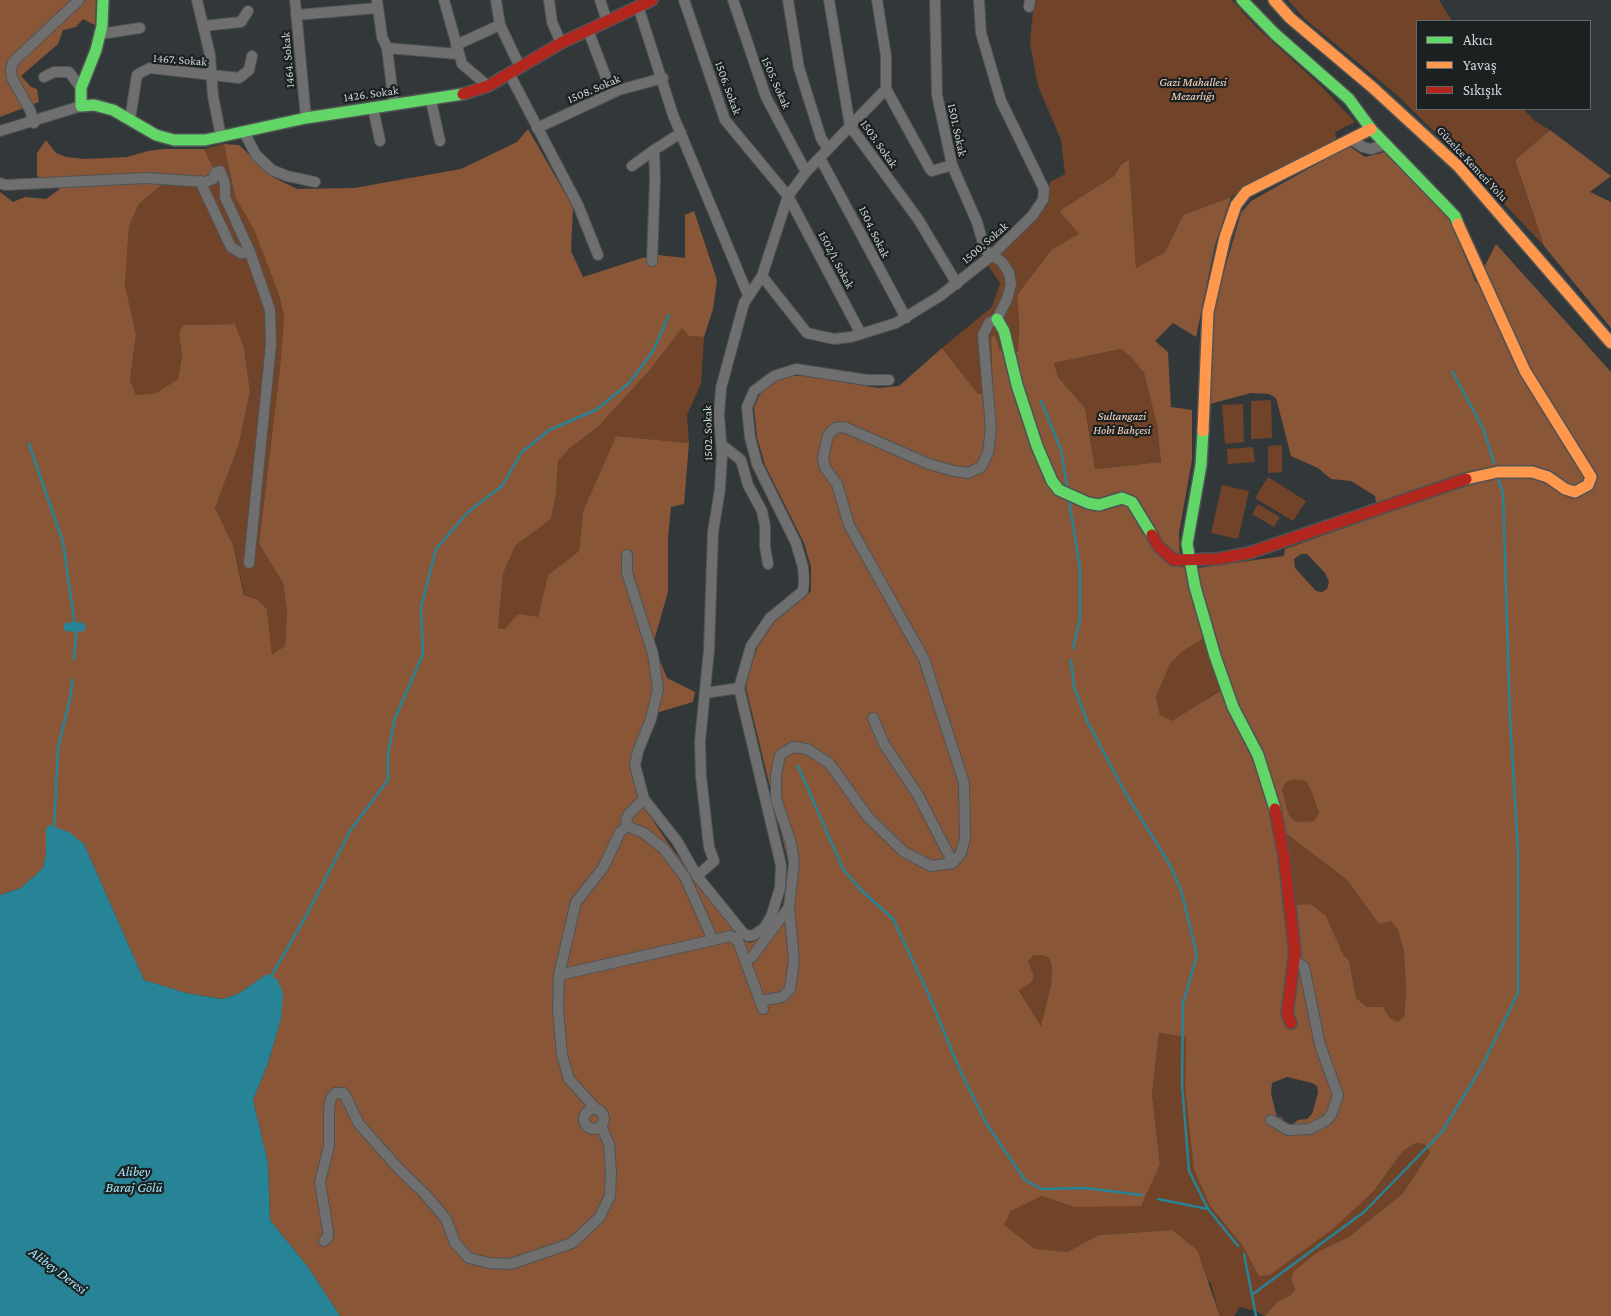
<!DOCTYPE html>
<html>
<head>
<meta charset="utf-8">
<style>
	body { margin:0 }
	#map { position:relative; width:1611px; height:1316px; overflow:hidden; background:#323839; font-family:"Crimson Pro",serif }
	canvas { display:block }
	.legend { position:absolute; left:1416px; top:20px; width:175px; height:90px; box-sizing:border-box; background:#1b2021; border:1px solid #636869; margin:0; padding:6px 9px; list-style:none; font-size:15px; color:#ced4d6 }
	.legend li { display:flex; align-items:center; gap:10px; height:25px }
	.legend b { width:25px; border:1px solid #636869 }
</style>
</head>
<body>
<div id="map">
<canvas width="1611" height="1316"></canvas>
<ul class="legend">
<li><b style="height:6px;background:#63d668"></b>Akıcı</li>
<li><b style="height:6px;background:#ff974d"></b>Yavaş</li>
<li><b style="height:6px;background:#b3261e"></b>Sıkışık</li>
</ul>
</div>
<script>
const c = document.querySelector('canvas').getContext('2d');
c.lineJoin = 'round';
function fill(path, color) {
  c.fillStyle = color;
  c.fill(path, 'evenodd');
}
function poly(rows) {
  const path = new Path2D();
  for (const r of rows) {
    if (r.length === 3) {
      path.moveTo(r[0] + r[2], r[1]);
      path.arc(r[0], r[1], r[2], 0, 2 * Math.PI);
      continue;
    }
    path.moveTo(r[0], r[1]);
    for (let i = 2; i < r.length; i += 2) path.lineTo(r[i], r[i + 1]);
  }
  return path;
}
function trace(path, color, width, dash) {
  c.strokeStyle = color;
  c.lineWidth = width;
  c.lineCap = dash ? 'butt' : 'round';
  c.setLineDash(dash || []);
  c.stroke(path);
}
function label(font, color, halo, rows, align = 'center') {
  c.font = font + ' "Crimson Pro",serif';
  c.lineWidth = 4.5;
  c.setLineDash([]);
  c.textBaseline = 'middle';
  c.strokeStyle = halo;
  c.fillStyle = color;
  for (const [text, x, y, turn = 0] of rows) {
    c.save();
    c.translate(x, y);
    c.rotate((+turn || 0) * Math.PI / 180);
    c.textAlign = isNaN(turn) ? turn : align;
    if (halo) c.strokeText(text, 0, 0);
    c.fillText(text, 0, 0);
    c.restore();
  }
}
fill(poly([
	[1034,0,1232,0,1255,26,1322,87,1355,122,1335,132,1337,142,1257,181,1231,197,1183,215,1165,252,1136,268,1129,161,1121,163,1114,176,1059,211,1079,234,1052,249,1017,295,1019,320,1018,352,1000,351,995,335,991,337,993,394,978,394,942,348,992,307,1000,283,987,264,1048,205,1050,182,1065,174,1061,140,1038,86,1030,43],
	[1288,0,1439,0,1452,21,1417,21,1417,109,1523,109,1536,122,1550,130,1515,160,1544,246,1462,159,1397,95,1305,19],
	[224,144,235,197,254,230,279,295,284,317,280,367,259,544,283,583,287,611,285,646,272,656,267,609,258,600,245,596,233,545,215,508,239,444,250,391,244,348,235,324,183,325,179,333,182,356,178,379,156,393,136,395,130,380,136,335,125,285,129,226,139,204,173,175,208,178,213,167,204,149],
	[682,327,689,336,704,337,701,384,687,415,689,443,616,436,583,511,579,551,548,575,538,618,505,629,498,628,503,574,515,546,551,519,556,495,558,461,570,448,599,426,649,371],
	[1121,349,1131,357,1144,373,1157,425,1161,462,1095,469,1085,408,1058,377,1054,363],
	[1271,400,1272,438,1251,439,1251,401],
	[1243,404,1244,442,1225,444,1222,405],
	[1282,445,1282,472,1268,473,1268,446],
	[1253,447,1255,462,1228,464,1227,449],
	[1268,477,1306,501,1293,521,1255,498],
	[1222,485,1249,491,1238,539,1211,533],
	[1258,504,1280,517,1274,527,1252,514],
	[1206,637,1223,688,1172,722,1160,715,1156,697,1170,664,1183,651],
	[1292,780,1306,781,1310,788,1319,813,1314,821,1296,822,1289,815,1282,790,1285,783],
	[1286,832,1347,880,1379,924,1391,920,1398,930,1404,952,1406,990,1404,1017,1398,1023,1390,1018,1383,1007,1367,1007,1356,998,1349,960,1344,956,1326,916,1297,905],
	[1034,955,1043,955,1049,958,1052,967,1051,985,1041,1026,1019,989,1032,982,1034,975,1028,962],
	[1159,1033,1186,1037,1185,1086,1210,1206,1242,1245,1259,1275,1270,1275,1333,1229,1373,1192,1403,1151,1416,1143,1424,1144,1430,1152,1403,1193,1349,1237,1319,1251,1291,1279,1295,1290,1289,1296,1277,1302,1265,1316,1256,1311,1240,1307,1234,1316,1220,1316,1211,1284,1172,1230,1099,1235,1067,1252,1035,1250,1004,1225,1011,1211,1042,1196,1074,1207,1160,1164,1152,1093]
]), '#714328');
fill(poly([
	[0,0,96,0,95,25,83,19,76,27,63,30,58,44,21,76,31,87,37,89,39,102,0,117],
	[528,129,573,207,571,251,583,277,642,258,658,255,685,258,685,215,694,211,717,280,713,309,704,337,689,336,682,328,649,371,599,426,570,448,558,461,556,495,551,519,515,546,503,574,498,628,505,629,518,614,538,617,548,575,579,551,583,511,616,436,689,443,684,504,671,507,668,539,668,592,653,644,667,678,695,692,693,702,649,715,631,764,638,798,668,843,740,939,750,943,760,939,779,917,788,889,789,865,746,688,749,671,758,646,777,618,805,597,811,591,811,567,804,543,765,465,757,437,754,407,761,392,781,376,806,376,878,388,899,386,942,348,978,394,993,394,991,337,995,335,1000,351,1018,352,1019,321,1017,295,1052,249,1079,234,1059,211,1114,176,1121,164,1129,160,1136,268,1165,252,1183,215,1231,197,1215,245,1196,337,1173,323,1155,341,1168,352,1171,407,1192,410,1192,460,1179,533,1180,567,1198,568,1284,556,1285,549,1378,516,1375,496,1351,481,1331,479,1318,468,1291,456,1276,398,1269,394,1251,393,1210,404,1214,306,1241,213,1251,201,1349,146,1365,157,1385,152,1449,218,1476,283,1496,244,1611,372,1611,1316,1265,1316,1277,1302,1289,1296,1295,1290,1291,1279,1294,1271,1319,1251,1349,1237,1403,1193,1430,1152,1424,1144,1416,1143,1403,1151,1373,1192,1333,1229,1270,1275,1259,1276,1242,1245,1210,1206,1194,1169,1185,1086,1186,1037,1159,1033,1152,1093,1160,1164,1141,1206,1074,1207,1042,1196,1011,1211,1004,1225,1035,1249,1067,1252,1099,1235,1172,1230,1197,1250,1220,1316,340,1316,308,1267,270,1220,268,1163,253,1100,268,1063,281,1019,251,985,238,994,222,999,186,993,144,980,84,844,46,828,46,854,43,868,21,888,0,895,0,192,13,202,25,197,46,199,60,189,37,176,37,153,46,140,56,153,66,157,84,159,127,157,148,151,164,149,204,149,213,167,208,178,173,175,139,204,129,226,125,285,136,335,130,380,136,395,156,393,178,379,182,356,179,333,183,325,235,324,244,348,250,391,239,444,215,508,233,545,244,595,258,600,267,609,272,655,285,646,287,611,283,583,259,544,280,367,284,317,279,295,254,230,235,197,224,144,239,145,273,177,297,189,354,188,461,169,517,142],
	[1121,349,1131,357,1144,373,1157,425,1161,462,1095,469,1085,408,1058,377,1054,363],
	[1301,554,1307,554,1325,573,1329,582,1327,589,1322,592,1316,591,1295,568,1294,559],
	[1206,637,1223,689,1172,721,1160,715,1156,697,1170,664,1183,651],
	[1292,780,1306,781,1310,788,1319,813,1314,821,1296,822,1289,815,1282,790,1285,783],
	[1286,833,1347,880,1379,924,1391,921,1398,930,1404,952,1406,990,1404,1017,1398,1022,1390,1018,1383,1007,1367,1007,1356,998,1349,960,1344,956,1326,916,1310,904,1297,905],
	[1034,955,1043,955,1049,958,1052,967,1051,985,1041,1026,1019,990,1032,982,1034,975,1028,962],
	[1287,1077,1312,1083,1317,1086,1318,1093,1312,1114,1307,1119,1298,1120,1292,1125,1287,1125,1281,1117,1277,1117,1271,1094,1272,1083],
	[1550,130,1611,176,1590,192,1611,202,1611,328,1544,246,1515,160]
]), '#895638');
fill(poly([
	[49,825,69,832,84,844,144,980,186,993,222,999,238,994,267,974,277,979,283,993,281,1019,268,1063,253,1100,268,1163,270,1220,308,1267,340,1316,0,1316,0,895,21,888,43,868,46,854,46,828]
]), '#278396');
trace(poly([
	[1452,371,1483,428,1494,463],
	[1041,401,1061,450,1067,485],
	[29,444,63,542,76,635,74,659],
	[1069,501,1080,568,1080,618,1073,648],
	[1071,660,1074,687,1087,721,1126,794,1170,865,1181,890,1197,955,1183,1003,1182,1084,1189,1171,1208,1209,1238,1246],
	[798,766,843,869,860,889,893,919,928,993,959,1068,986,1123,1025,1180,1042,1189,1085,1188,1142,1195],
	[54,829,58,748,71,694,72,680],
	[270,978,305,918,350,831,388,780,388,754,395,718,423,654,421,607,436,549,468,512,502,486,521,453,549,430,596,410,629,383,653,351,669,315],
	[1158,1199,1208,1209],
	[1244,1254,1256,1316],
	[1253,1294,1364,1212,1441,1133,1481,1068,1518,993,1518,852,1510,718,1503,494,1498,479]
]), '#278396', 2.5);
trace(poly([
	[68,627,81,627]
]), '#278396', 9);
const street = poly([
	[197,0,210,55,213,96,221,137],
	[295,0,306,118],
	[377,0,382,37,387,48,394,104],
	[444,0,462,64,488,86],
	[496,0,500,25,520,67],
	[549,0,552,22,561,43],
	[600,0,607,21],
	[684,0,725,120,788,196,861,334],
	[733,0,766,97,806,172],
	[788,0,799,68,821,138,828,149],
	[829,0,850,126,918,219,957,284],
	[638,6,673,115,748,295],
	[1029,7,1030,0],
	[296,15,377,8],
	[203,26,241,22,248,11],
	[588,30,612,93],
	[100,34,140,28],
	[456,45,500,25],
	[387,48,458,54],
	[510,75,578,205,598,255],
	[44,77,54,72,69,72,81,88],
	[886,89,930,169,932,171,952,165],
	[431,101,440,141],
	[373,108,380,141],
	[130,119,137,75,142,72,150,68,239,78,249,70,252,56],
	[34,123,30,110,12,78,11,70,13,62,79,0],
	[537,128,619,90,663,78],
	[0,131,81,106],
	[244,132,256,155,272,170,287,176,315,182],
	[1351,139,1363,147,1371,149,1386,144],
	[820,158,906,318],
	[632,166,654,150,681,133],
	[200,181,231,247,241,253,250,252],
	[0,183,5,185,146,178,206,182,213,179,216,172,220,171,225,184,225,197,250,252,270,310,271,344,249,563],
	[652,261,655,179,654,150],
	[762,276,807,333,834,339,851,337,896,323,940,296,991,256,1032,216,1043,200,1044,189,1001,101,981,33,979,0],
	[722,445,741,460,748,485,762,511,765,526,765,547,768,564],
	[627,555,627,573,653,654,658,689,651,719,638,751,635,765,644,799,677,841,697,876,743,933,748,936,754,935,764,928,771,917,780,888,781,865,739,688,751,646,770,618,803,591,804,581,803,567,796,543,757,464,750,437,747,407,754,391,774,376,796,369,867,380,889,380],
	[705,693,739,688],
	[873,718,884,744,918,795,953,863],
	[627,826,626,820,629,814,644,799],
	[697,876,714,861,709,847,701,776,700,741,709,650,713,532,720,489,722,454,719,415,721,388,744,303,762,276,788,196,806,172,886,89,886,56,877,0],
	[745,960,752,957,789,907],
	[559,975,731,936,738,941,763,1009],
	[760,1001,782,997,790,989,794,960,789,907,794,863,791,843,776,799,776,775,780,755,793,747,807,749,829,763,868,817,904,852,931,866,953,863,961,853,965,838,964,783,924,659,849,525,837,484,825,468,823,458,828,435,835,428,844,427,929,464,954,471,968,473,981,467,988,453,991,428,983,335,989,323,997,319,1007,299,1011,284,1009,273,1002,262,985,250,977,222,952,165,937,95,935,0],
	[594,1119,10],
	[597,1110,569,1079,562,1055,558,1009,559,975,576,902,603,868,620,832,627,826,644,833,664,849,685,877,713,940],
	[1271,1120,1288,1130,1310,1129,1327,1120,1332,1113,1338,1095,1320,1045,1304,967,1294,960],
	[324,1241,328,1237,328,1231,320,1182,329,1146,329,1108,331,1098,335,1093,344,1093,359,1124,399,1169,424,1193,446,1219,455,1243,469,1258,489,1263,511,1264,572,1243,599,1218,610,1196,611,1173,609,1144,601,1126]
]);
const fast = poly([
	[103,0,102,26,96,50,81,88,81,106,94,105,113,110,156,135,174,140,205,140,306,118,463,94],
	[1242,0,1275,34,1349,99,1371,129,1455,216,1458,224],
	[997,319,1004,331,1017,385,1037,446,1052,481,1059,490,1088,503,1099,505,1122,498,1132,502,1152,535],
	[1203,431,1201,465,1187,544,1195,587,1215,656,1233,707,1258,755,1275,809]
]);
const slow = poly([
	[1274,0,1290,18,1372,87,1458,166,1611,343],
	[1458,224,1525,371,1591,477,1588,485,1575,492,1565,489,1548,477,1532,472,1498,472,1466,479],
	[1203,431,1208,312,1225,237,1236,205,1246,192,1371,129]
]);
const jam = poly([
	[463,94,488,86,561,43,652,0],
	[1152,535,1159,547,1174,560,1217,559,1249,553,1466,479],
	[1275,809,1284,856,1295,952,1287,1014,1291,1023]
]);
trace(street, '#4f5354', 12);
trace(fast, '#4f5354', 14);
trace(slow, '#4f5354', 14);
trace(jam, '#4f5354', 14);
trace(street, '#706f6f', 10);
trace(fast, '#63d668', 11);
trace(slow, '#ff974d', 11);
trace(jam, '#b3261e', 11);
label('12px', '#ced4d6', '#1b2021', [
	["1467. Sokak",180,60,4],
	["1464. Sokak",288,60,-95],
	["1505. Sokak",776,83,66],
	["1506. Sokak",728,88,70],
	["1508. Sokak",594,89,-23],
	["1426. Sokak",371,94,-8],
	["1501. Sokak",957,130,78],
	["1503. Sokak",879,144,55],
	["Güzelce Kemeri Yolu",1472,164,47],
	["1504. Sokak",874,232,64],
	["1500. Sokak",985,243,-41],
	["1502/1. Sokak",836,260,62],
	["1502. Sokak",708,433,-91]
]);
label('italic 12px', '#fcd7c4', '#1b2021', [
	["Gazi Mahallesi",1193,82],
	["Mezarlığı",1193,96],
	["Sultangazi",1122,416],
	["Hobi Bahçesi",1122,430]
]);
label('italic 14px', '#a0e6f8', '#1b2021', [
	["Alibey",134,1172],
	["Baraj Gölü",134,1188],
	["Alibey Deresi",58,1271,37]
]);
</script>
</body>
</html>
